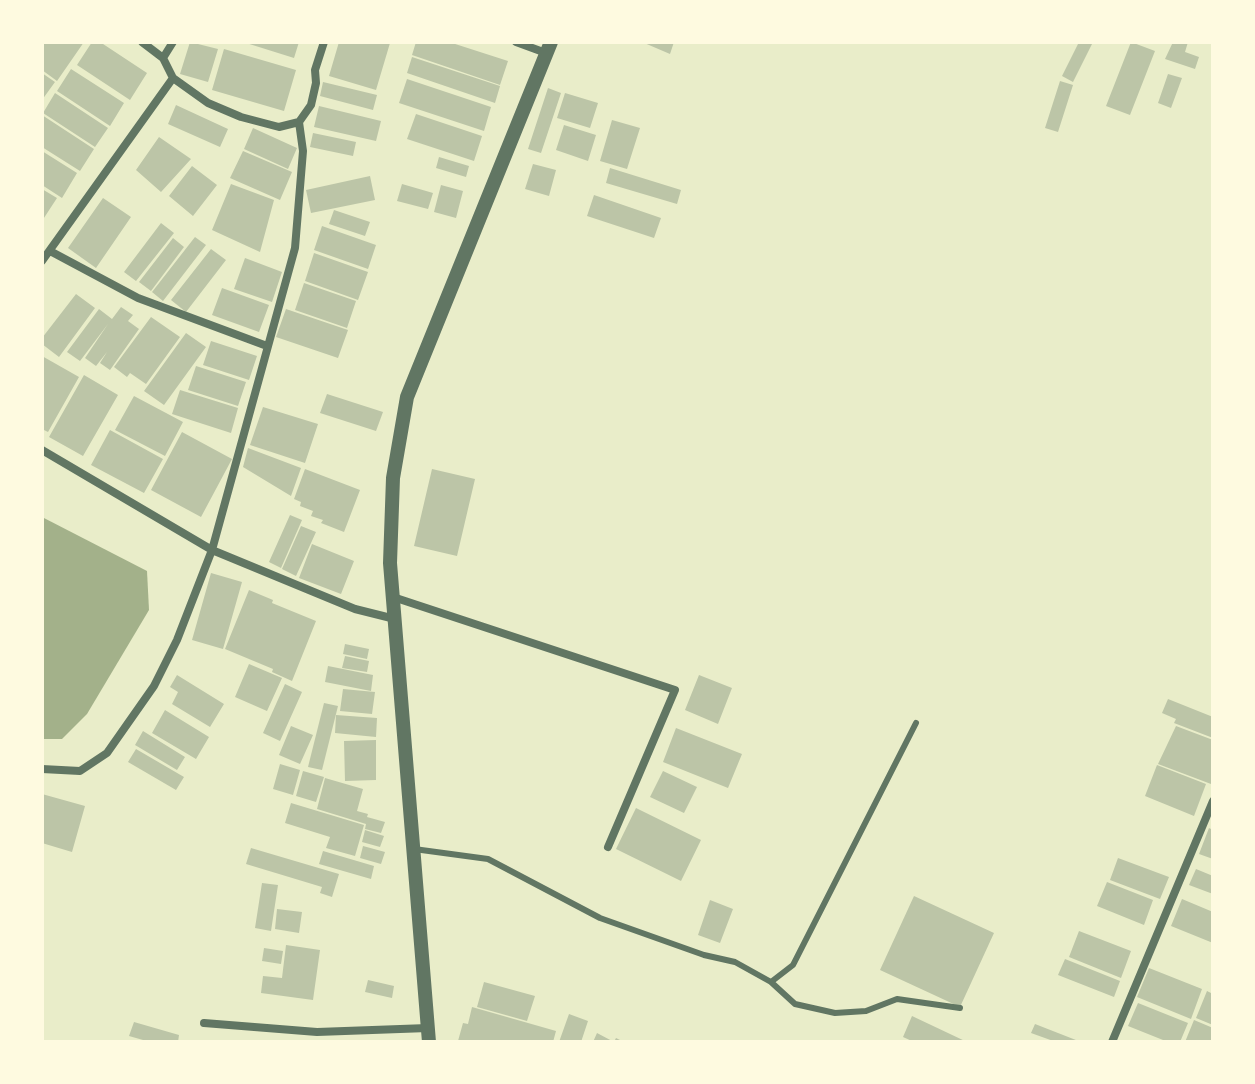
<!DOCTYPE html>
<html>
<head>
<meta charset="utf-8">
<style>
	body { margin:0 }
	#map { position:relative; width:1255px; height:1084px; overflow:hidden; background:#e9edc9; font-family:Signika,sans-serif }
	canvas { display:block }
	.frame { position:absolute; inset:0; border:44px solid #fefae0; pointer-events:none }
</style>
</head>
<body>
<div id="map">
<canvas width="1255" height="1084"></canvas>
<div class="frame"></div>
</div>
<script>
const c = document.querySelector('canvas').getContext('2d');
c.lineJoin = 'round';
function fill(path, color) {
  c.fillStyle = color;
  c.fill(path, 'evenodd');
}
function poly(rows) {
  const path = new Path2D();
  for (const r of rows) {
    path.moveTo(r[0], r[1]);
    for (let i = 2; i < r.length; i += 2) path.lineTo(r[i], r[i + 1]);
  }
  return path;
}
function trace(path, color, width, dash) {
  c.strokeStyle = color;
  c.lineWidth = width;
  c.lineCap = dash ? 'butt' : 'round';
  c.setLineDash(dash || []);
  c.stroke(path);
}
fill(poly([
	[42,517,147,571,149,610,87,714,62,739,42,739]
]), '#a3b18a');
fill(poly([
	[42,42,84,42,57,81,42,70],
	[92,42,100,42,147,73,130,100,77,65],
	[190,42,218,49,208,82,180,74],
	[243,42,299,42,294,58],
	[339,42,390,43,376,90,329,76],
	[416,42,449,42,508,61,500,85,412,55],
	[642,42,674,42,670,54],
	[1079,42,1093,42,1073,82,1062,76],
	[1131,42,1155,51,1130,115,1106,106],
	[1173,42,1188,42,1185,52,1199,57,1195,69,1165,59],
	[224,49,296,70,284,111,212,90],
	[412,57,500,86,495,103,407,73],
	[71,69,124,103,110,126,57,91],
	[42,73,55,82,42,100],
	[1168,74,1182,78,1171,108,1158,103],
	[407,79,491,107,484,131,399,103],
	[1060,81,1073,85,1058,132,1045,128],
	[323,82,377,95,373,110,320,96],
	[548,88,561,93,541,153,528,149],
	[55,93,108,128,95,147,43,113],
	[565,93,598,103,590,128,557,118],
	[176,105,228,129,220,147,168,124],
	[319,106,381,121,376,141,314,127],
	[416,114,482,136,474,161,407,139],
	[42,115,94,149,80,171,42,147],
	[612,120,640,128,627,169,600,161],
	[564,125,596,135,588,161,556,150],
	[253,128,297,148,288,169,244,149],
	[313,133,356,142,353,156,310,147],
	[159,137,191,159,161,192,136,170],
	[42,151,77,173,62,198,42,185],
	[243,151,292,172,280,200,230,178],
	[439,157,469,166,466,177,436,168],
	[533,164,556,170,549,196,525,189],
	[192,166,217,185,193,216,169,196],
	[610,168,681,190,677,204,606,183],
	[370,176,375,200,311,213,306,190],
	[231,184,274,200,260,252,212,230],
	[402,184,433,193,428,209,397,201],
	[441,185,463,191,456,218,434,212],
	[42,189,57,198,42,221],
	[594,195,661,218,654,238,587,216],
	[103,198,131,217,96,268,68,248],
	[334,210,370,222,365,236,329,224],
	[161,223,174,233,136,281,124,272],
	[322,226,376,245,368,269,314,250],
	[195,237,206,245,163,301,152,292],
	[173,238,184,247,151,291,139,282],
	[211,249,226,260,186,312,171,300],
	[314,253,368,272,358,300,305,281],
	[245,258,282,272,272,302,234,289],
	[304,283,356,301,347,328,295,310],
	[222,288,269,305,259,332,212,315],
	[76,294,95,308,59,357,42,344,42,338],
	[121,307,133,315,128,321,139,329,110,370,100,363,107,352,96,366,85,358,108,324,80,361,67,352,99,309,112,319],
	[286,309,348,330,338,358,276,337],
	[151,317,180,337,146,384,130,373,127,377,114,367],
	[186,333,206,347,164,405,144,391],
	[211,341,257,356,249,380,203,365],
	[42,356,79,377,48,432,42,429],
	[196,366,246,382,238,406,188,390],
	[84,375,118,395,83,456,49,437],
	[180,390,238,408,231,433,172,414],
	[327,394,383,412,376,431,320,413],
	[134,396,183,422,165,456,115,430],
	[263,407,318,424,305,463,250,445],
	[110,430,163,459,144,493,91,465],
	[182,432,232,459,201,517,151,490],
	[248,448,301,468,291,496,243,467],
	[305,469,360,490,344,532,321,523,323,520,311,516,313,511,300,506,301,502,294,499],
	[432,469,475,479,457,556,414,546],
	[290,515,302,520,281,568,269,562],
	[301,526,316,532,296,576,282,569],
	[312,544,354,561,341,594,299,578],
	[211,573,242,582,223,649,192,640],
	[249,590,273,600,272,603,316,621,292,681,272,672,273,669,225,649],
	[345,644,369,649,367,659,343,654],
	[345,656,369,661,367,672,342,668],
	[249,664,282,678,267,711,235,697],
	[328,666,373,675,371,691,325,682],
	[177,675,224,704,210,727,172,704,178,692,170,687],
	[699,675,732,688,718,724,685,710],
	[285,684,302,692,280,741,263,733],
	[343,689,375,692,372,714,340,711],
	[1168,699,1213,717,1213,738,1174,723,1176,719,1162,713],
	[324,703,338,706,322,770,308,767],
	[165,710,209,737,196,759,152,733],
	[336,715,377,718,376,737,335,733],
	[291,726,313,735,300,764,279,755],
	[1176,726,1213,740,1213,778,1211,784,1158,764],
	[676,728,742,754,728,788,663,762],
	[143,731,185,757,177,770,135,745],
	[376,740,376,780,345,781,344,741],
	[136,749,184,777,176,790,128,762],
	[280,764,300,770,293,795,273,789],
	[1157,765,1206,784,1194,816,1145,796],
	[303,771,324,777,316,802,296,796],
	[663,771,697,787,684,813,650,797],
	[325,778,363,789,357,811,368,814,367,817,385,822,381,833,365,829,366,824,317,809],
	[42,794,85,806,72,852,42,843],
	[291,803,364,825,355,856,326,848,330,837,285,823],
	[636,808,701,840,681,881,616,849],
	[1209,828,1213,830,1213,859,1199,854],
	[365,830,384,836,380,847,362,842],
	[363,846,385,852,381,864,360,858],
	[251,848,339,874,332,897,320,893,322,887,246,864],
	[323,851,374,866,371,879,319,864],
	[1118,858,1169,877,1160,899,1110,880],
	[1196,869,1213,876,1213,894,1189,885],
	[1107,882,1153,900,1144,925,1097,906],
	[262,883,278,885,271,931,255,928],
	[914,896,994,933,960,1007,880,970],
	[1182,899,1213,912,1213,943,1171,926],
	[710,900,733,909,720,943,698,935],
	[277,909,302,912,299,933,275,929],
	[1079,931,1131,951,1121,978,1069,957],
	[286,945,320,950,313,1000,261,993,263,976,282,978],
	[264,948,283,951,281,964,262,961],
	[1065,959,1120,981,1114,997,1058,975],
	[1149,968,1202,989,1191,1019,1137,997],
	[368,980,394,986,392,998,365,992],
	[484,982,535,996,527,1021,477,1007],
	[1207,991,1213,994,1213,1025,1196,1018],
	[1138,1003,1188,1023,1180,1042,1168,1042,1128,1026],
	[472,1007,556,1031,553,1042,458,1041,463,1023,468,1024],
	[569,1014,588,1021,581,1042,559,1042],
	[912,1016,967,1042,914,1042,903,1037],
	[1194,1020,1213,1028,1213,1042,1185,1042],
	[134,1022,179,1035,178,1042,150,1042,129,1036],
	[1035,1024,1081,1042,1056,1042,1031,1033],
	[597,1033,614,1042,616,1038,624,1042,593,1042]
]), '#bcc5a7');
trace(poly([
	[414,849,488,859,600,918,704,955,735,962,771,982,795,1004,835,1013,866,1011,897,999,960,1008],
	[771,982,793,965,916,723]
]), '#617663', 6);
trace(poly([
	[142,42,163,58,173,78,208,103,241,117,279,127,299,122,311,105,316,83,315,70,324,42],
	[516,42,546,53],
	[163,58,173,42],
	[50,251,138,298,267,346],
	[42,261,173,78],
	[42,450,212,550,355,609,395,619],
	[393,597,675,690,608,847],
	[42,769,80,771,107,753,154,686,177,640,212,550,295,248,303,151,299,122],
	[204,1023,317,1032,428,1028],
	[1112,1042,1213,801]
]), '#617663', 8);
trace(poly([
	[429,1042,390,563,393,478,407,397,551,42]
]), '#617663', 14);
</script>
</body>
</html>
